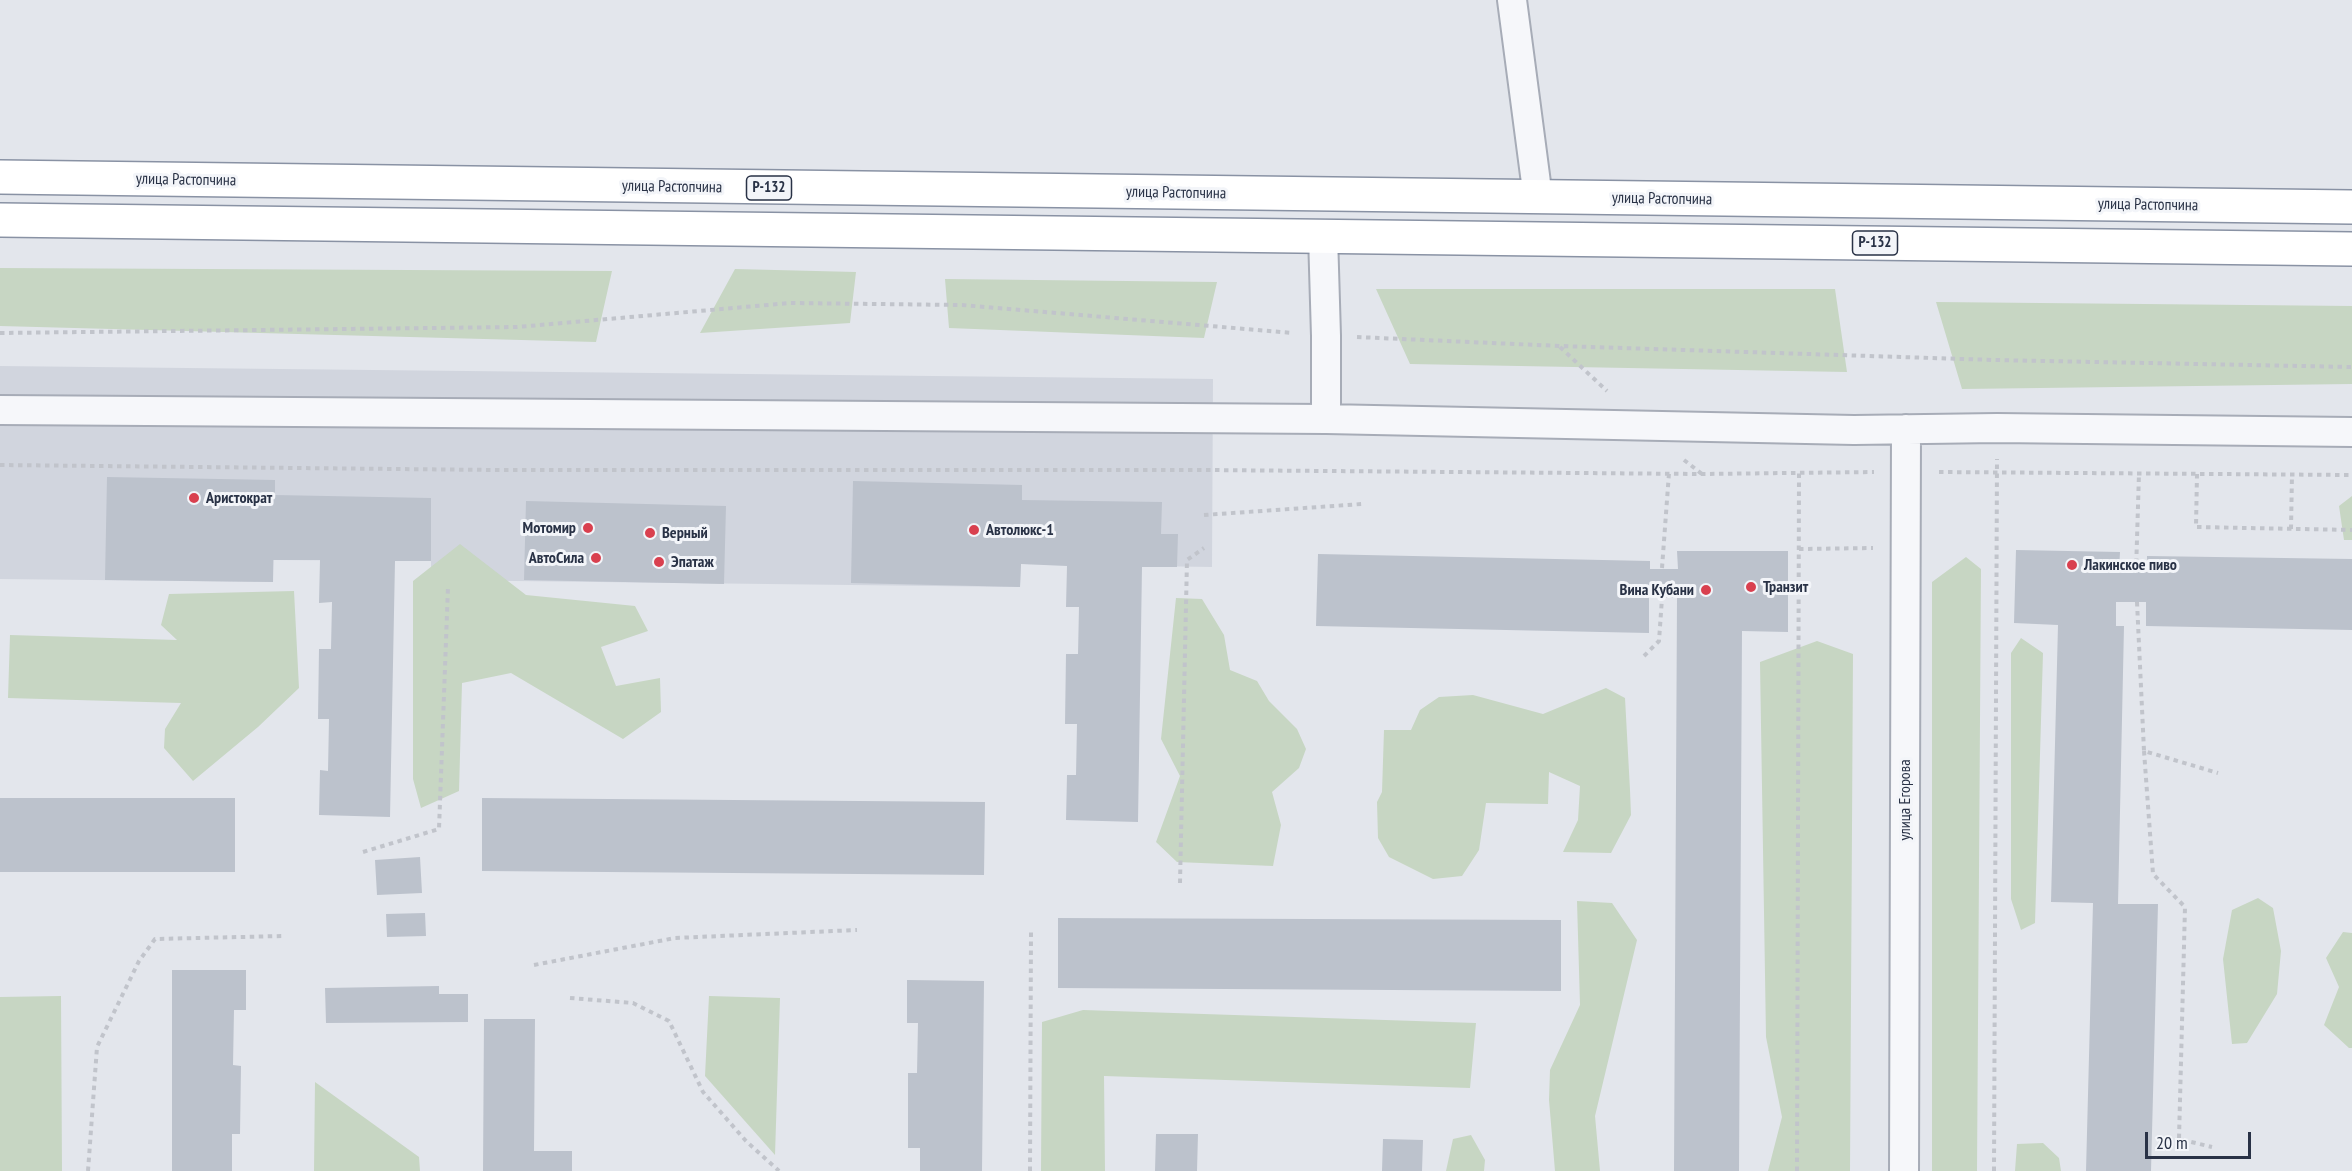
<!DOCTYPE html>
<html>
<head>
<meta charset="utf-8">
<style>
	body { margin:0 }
	#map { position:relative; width:2352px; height:1171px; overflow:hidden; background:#e3e6ec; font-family:"PT Sans Narrow",sans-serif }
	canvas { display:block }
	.scale { position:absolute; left:2145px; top:1132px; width:106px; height:27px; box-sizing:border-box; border:3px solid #293246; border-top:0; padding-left:8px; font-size:18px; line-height:21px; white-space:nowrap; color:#293246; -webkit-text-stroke:4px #f3f5f9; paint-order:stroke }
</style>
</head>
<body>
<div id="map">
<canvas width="2352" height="1171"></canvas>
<div class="scale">20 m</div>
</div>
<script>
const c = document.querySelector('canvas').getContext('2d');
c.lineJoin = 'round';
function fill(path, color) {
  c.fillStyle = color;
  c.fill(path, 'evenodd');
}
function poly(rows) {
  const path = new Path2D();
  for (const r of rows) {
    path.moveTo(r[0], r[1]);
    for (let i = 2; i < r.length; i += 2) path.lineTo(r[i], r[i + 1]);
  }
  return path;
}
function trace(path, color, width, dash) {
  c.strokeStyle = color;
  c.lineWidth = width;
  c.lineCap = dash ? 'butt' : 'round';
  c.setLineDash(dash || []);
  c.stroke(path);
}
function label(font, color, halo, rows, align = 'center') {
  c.font = font + ' "PT Sans Narrow",sans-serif';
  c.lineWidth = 6;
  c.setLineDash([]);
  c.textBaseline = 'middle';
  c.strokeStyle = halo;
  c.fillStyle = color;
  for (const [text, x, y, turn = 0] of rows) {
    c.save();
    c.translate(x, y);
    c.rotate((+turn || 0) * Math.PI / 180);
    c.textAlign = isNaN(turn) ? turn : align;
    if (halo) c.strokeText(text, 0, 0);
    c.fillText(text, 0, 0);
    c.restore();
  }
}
fill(poly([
	[0,366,1213,379,1212,567,1021,564,1020,587,431,580,431,561,274,560,273,582,0,579]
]), '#d1d5de');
fill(poly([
	[0,268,612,271,596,342,0,326],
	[735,269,856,272,850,323,700,333],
	[945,279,1217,282,1204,338,949,328],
	[1376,289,1835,289,1847,372,1410,364],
	[1936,302,2352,306,2352,384,1962,389],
	[2352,496,2352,540,2344,540,2339,506],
	[460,544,526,595,635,606,648,631,601,647,616,686,660,678,661,712,623,739,511,673,462,683,459,791,421,808,413,779,413,581],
	[1966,557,1981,569,1977,1171,1932,1171,1932,582],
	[294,591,299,688,258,727,193,781,164,748,165,729,181,703,8,698,10,635,177,640,161,625,169,594],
	[1176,598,1202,599,1224,635,1230,670,1257,681,1269,701,1297,729,1306,749,1299,768,1272,792,1281,825,1273,866,1177,862,1156,842,1180,776,1161,739],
	[2021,638,2043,653,2035,923,2021,930,2011,899,2011,653],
	[1817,641,1853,654,1850,1171,1768,1171,1782,1117,1766,1037,1760,662],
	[1606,688,1625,698,1630,790,1631,815,1611,853,1563,852,1578,820,1580,786,1549,772,1548,804,1486,803,1479,850,1462,876,1433,879,1389,857,1378,838,1377,802,1382,792,1384,730,1411,730,1420,710,1439,697,1473,695,1543,714],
	[2258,898,2273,908,2281,951,2277,994,2247,1043,2232,1044,2223,959,2232,910],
	[1577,901,1612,903,1637,940,1595,1116,1600,1171,1555,1171,1549,1100,1550,1070,1580,1005],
	[2343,932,2352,933,2352,1048,2349,1048,2324,1025,2339,987,2326,958],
	[61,996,62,1171,0,1171,0,997],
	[709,996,780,998,775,1155,705,1076],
	[1083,1010,1476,1023,1470,1088,1104,1076,1105,1171,1041,1171,1042,1022],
	[315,1082,419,1157,420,1171,314,1171],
	[1471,1135,1485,1160,1484,1171,1446,1171,1453,1139],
	[2043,1143,2059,1158,2061,1171,2015,1171,2017,1144]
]), '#c7d6c3');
fill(poly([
	[107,477,275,480,275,495,431,498,431,561,395,561,390,817,319,815,320,770,328,771,329,719,318,719,319,649,331,649,332,602,319,603,320,560,273,560,273,582,105,580],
	[853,481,1022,485,1022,500,1162,502,1161,534,1178,534,1177,567,1142,567,1138,822,1066,820,1067,775,1076,775,1077,724,1065,724,1066,654,1078,654,1079,607,1066,607,1067,566,1021,564,1020,587,851,583],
	[526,501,726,506,724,584,524,580],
	[2016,550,2120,552,2119,571,2147,572,2147,556,2352,559,2352,630,2146,626,2146,602,2116,602,2116,626,2124,626,2118,904,2158,904,2151,1171,2086,1171,2093,903,2051,902,2058,625,2014,623],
	[1677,551,1788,551,1788,632,1742,631,1739,1171,1674,1171,1677,598,1649,597,1649,633,1316,626,1318,554,1650,561,1650,569,1678,569],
	[0,798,235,798,235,872,0,872],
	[482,798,985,802,984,875,482,871],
	[420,857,422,893,377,895,375,860],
	[425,913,426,936,387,937,386,914],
	[1058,918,1561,920,1561,991,1058,988],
	[172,970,246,970,246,1010,234,1010,233,1065,241,1066,240,1134,232,1134,232,1171,172,1171],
	[907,980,984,981,982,1171,920,1171,920,1148,908,1148,908,1073,917,1073,918,1023,907,1023],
	[439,986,439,994,468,994,468,1022,326,1023,325,988],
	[484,1019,535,1019,534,1151,572,1151,572,1171,483,1171],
	[1156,1134,1198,1134,1197,1171,1155,1171],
	[1383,1139,1423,1140,1422,1171,1382,1171]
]), '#bcc2cc');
const minor = poly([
	[1512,0,1538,198],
	[1323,235,1326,336,1326,419],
	[0,410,1326,419,1854,430,1997,428,2352,432],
	[1904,1171,1906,429]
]);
const trunk = poly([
	[0,177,2352,207],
	[0,220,2352,249]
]);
trace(minor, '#a7acb7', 32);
trace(trunk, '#8992a4', 36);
trace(poly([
	[0,333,517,327,790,303,962,305,1293,333],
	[1357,337,1560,346,1994,360,2352,367],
	[1560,347,1607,391],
	[1684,460,1702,474],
	[0,465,496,470,1204,470,1702,474,1874,472],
	[1939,472,2352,475],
	[2197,474,2196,527,2352,530],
	[1204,515,1362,504],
	[2291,529,2292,474],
	[1799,549,1873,548],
	[1662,568,1669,473],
	[2136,572,2139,473],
	[2137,602,2144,751,2218,773],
	[1644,656,1659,641,1662,598],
	[2144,751,2153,874,2185,907,2179,1139,2212,1147],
	[363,852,439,829,448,587],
	[1180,883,1187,560,1204,548],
	[534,965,675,938,857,930],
	[570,998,633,1003,669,1021,703,1092,746,1141,779,1171],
	[88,1171,97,1047,139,961,155,939,283,936],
	[1030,1171,1031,932],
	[1797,1171,1799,473],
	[1994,1171,1997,459]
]), '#c1c4cb', 4, [4.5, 4.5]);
trace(minor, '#f6f7fa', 28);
trace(trunk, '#fff', 33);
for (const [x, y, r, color] of [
	[194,498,6,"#d9404f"],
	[588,528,6,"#d9404f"],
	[974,530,6,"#d9404f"],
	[650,533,6,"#d9404f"],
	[596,558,6,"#d9404f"],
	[659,562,6,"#d9404f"],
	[2072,565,6,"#d9404f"],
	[1751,587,6,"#d9404f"],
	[1706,590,6,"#d9404f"]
]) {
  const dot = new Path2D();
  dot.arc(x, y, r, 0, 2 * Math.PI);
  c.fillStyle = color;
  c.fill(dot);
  trace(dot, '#f3f5f9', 2);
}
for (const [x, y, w] of [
	[769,188,45],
	[1875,243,45]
]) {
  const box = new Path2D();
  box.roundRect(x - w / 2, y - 12, w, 24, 4.5);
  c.fillStyle = '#f3f5f9';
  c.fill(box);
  trace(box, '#293246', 1.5);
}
label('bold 15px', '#293246', null, [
	["Р-132",769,188],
	["Р-132",1875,243]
]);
label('16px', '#293246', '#f3f5f9', [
	["улица Растопчина",186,180,1],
	["улица Растопчина",672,187,1],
	["улица Растопчина",1176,193,1],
	["улица Растопчина",1662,199,1],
	["улица Растопчина",2148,205,1],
	["улица Егорова",1905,800,-90]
]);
label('bold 16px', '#293246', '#f3f5f9', [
	["Аристократ",206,498],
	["Мотомир",576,528,"right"],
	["Автолюкс-1",986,530],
	["Верный",662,533],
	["АвтоСила",584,558,"right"],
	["Эпатаж",671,562],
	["Лакинское пиво",2084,565],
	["Транзит",1763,587],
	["Вина Кубани",1694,590,"right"]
], 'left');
</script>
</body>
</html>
